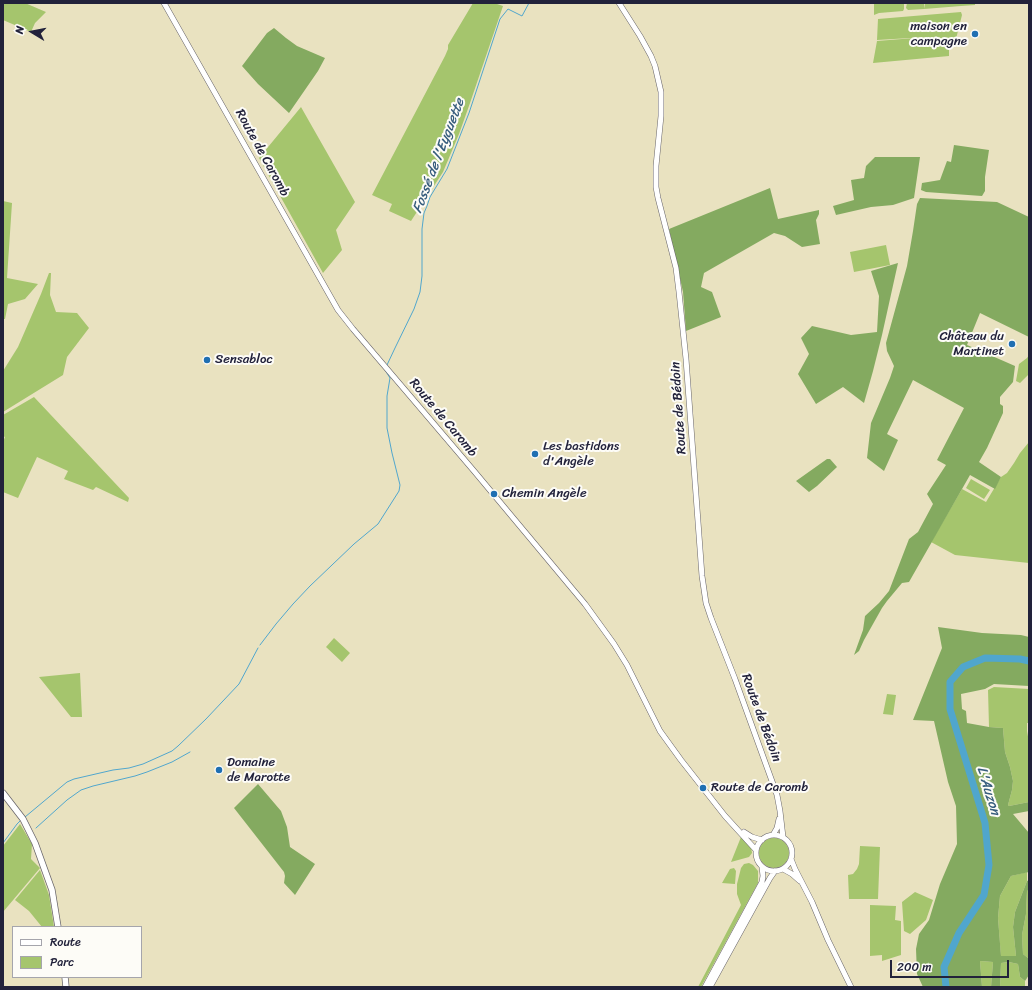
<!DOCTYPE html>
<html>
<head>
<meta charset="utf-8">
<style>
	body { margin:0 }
	#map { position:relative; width:1032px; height:990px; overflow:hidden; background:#e9e2c0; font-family:Sriracha,sans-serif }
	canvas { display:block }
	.frame { position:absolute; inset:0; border:4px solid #22223b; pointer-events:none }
	.legend { position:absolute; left:12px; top:926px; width:130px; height:52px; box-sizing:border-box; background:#fdfcf7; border:1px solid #a5a5ac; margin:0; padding:5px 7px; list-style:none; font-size:12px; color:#22223b }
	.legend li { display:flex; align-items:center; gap:8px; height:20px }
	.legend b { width:20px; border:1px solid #a5a5ac }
	.north { position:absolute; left:12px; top:12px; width:40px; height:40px; -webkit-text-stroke:3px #fdfcf7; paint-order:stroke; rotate:280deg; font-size:11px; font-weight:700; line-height:16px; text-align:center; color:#22223b }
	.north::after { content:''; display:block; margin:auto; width:14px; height:18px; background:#22223b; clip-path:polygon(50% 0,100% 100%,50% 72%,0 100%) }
	.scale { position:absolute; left:890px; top:960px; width:119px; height:18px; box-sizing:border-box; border:2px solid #22223b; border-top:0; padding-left:5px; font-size:12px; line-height:14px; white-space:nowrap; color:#22223b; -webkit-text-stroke:3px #fdfcf7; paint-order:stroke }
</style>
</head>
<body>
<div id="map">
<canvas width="1032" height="990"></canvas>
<div class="frame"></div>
<ul class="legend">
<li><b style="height:5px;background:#fff"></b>Route</li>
<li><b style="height:11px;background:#a5c56d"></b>Parc</li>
</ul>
<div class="north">N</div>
<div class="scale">200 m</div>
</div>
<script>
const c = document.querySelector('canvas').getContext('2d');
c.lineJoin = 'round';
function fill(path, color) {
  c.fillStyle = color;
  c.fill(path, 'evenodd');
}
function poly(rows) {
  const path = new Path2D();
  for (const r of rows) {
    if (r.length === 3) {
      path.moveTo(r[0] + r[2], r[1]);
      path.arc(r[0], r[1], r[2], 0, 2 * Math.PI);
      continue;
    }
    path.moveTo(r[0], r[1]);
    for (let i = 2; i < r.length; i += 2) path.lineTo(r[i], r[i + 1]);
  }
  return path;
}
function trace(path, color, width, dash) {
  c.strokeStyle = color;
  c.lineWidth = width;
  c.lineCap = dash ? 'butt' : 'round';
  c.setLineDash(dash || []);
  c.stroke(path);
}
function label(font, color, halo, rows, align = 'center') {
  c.font = font + ' Sriracha,sans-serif';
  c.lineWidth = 4;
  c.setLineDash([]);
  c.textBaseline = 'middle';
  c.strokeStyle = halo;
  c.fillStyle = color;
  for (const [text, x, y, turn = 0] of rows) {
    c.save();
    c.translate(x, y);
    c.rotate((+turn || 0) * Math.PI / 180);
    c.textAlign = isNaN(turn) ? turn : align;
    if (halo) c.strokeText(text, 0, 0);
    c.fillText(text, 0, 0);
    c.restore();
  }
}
fill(poly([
	[3,3,25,3,46,12,35,23,31,32,3,20],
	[473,3,494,3,503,6,470,103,459,134,443,172,411,221,389,211,392,204,372,195,445,56,448,49,448,45],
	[874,3,904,3,904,9,903,11,879,13,874,15],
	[907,3,924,3,924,9,908,10,906,8],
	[925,3,975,3,975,5,961,6,924,9],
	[961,12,962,15,957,35,955,42,949,46,949,56,873,63,877,41,927,37,877,40,878,19],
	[301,107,355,202,336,230,342,250,323,273,259,158],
	[3,201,12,203,7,278,38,284,25,299,8,304,5,319,3,319],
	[886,245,890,265,854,272,850,252],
	[49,273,51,273,50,295,56,312,77,313,89,328,67,357,63,375,3,412,3,371,18,347,41,294],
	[1029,355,1029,374,1020,383,1016,381,1019,364,1027,358],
	[34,397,129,498,128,502,96,487,93,490,64,479,68,471,37,457,18,498,3,492,3,442,5,437,3,436,3,415],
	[1029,442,1029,563,955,555,931,542,962,489,986,502,1001,477,1007,473,1014,463,1020,453],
	[971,479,990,490,984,499,966,488],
	[334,638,350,653,342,662,326,647],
	[80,673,82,717,71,717,39,677],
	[994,687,1029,689,1029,723,1027,723,1027,731,1029,742,1029,802,1009,806,1008,805,1012,790,1013,781,1010,767,1005,752,1003,728,989,727,988,690],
	[887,694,896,695,893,715,883,714],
	[20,824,32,844,31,859,40,868,3,912,3,846],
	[741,837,751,847,752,853,749,857,731,862],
	[774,853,15],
	[860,846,880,847,878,899,849,899,848,875,853,874,857,869,859,864],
	[749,863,753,865,758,871,758,883,701,987,698,987,741,905,737,894,737,884,741,868,744,864],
	[734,868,736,871,735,884,722,883,730,869],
	[40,870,49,895,54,927,42,927,29,911,15,900],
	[1027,872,1027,881,1015,912,1013,927,1016,956,1001,957,998,918,1000,896,1011,876],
	[1029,890,1029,958,1028,958,1023,954,1022,935,1026,914,1027,891],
	[915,892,933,900,926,920,910,934,904,931,902,902],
	[870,905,896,906,895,920,901,921,901,955,882,961,882,955,870,956],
	[980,961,993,962,991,987,982,987],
	[1009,962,1018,964,1020,977,1025,981,1025,987,1000,987,1001,963]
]), '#a5c56d');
fill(poly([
	[274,28,286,38,297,46,325,58,318,71,289,113,258,84,242,66,267,33],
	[954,145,989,150,985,177,985,191,982,196,926,192,921,190,922,183,940,180,947,161,951,162],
	[875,157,920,157,914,198,893,205,871,207,836,215,833,206,854,200,851,180,864,178,866,166],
	[770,188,778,219,819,210,819,214,816,220,820,244,802,247,785,236,774,233,704,273,701,287,712,292,721,317,686,331,683,292,669,229],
	[920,198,997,202,1029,217,1029,337,980,313,967,345,1015,366,1013,382,1000,397,1000,404,1003,406,1003,413,987,448,979,462,1001,477,995,489,970,475,909,582,902,583,887,601,882,608,864,640,859,651,854,655,863,630,865,616,879,603,889,591,909,539,918,532,933,504,927,494,946,465,937,460,964,408,913,380,887,434,898,440,884,471,867,458,871,423,890,378,894,366,887,351,886,343,907,266,913,231,917,204],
	[898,263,882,335,873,371,864,403,843,387,816,404,798,374,809,354,801,338,812,326,851,335,877,332,879,296,871,271],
	[827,459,830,459,837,467,817,486,809,492,796,481],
	[938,627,982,633,1021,635,1029,637,1029,686,994,684,985,689,961,694,962,709,966,711,967,723,989,727,1003,728,1005,752,1010,767,1013,781,1012,790,1008,805,1009,806,1029,802,1029,811,1013,814,1029,833,1029,872,1011,876,1000,896,998,918,1001,956,1016,956,1013,927,1015,912,1027,881,1029,880,1029,890,1027,891,1026,914,1022,935,1023,954,1028,958,1029,960,1029,975,1025,981,1020,977,1018,964,1009,962,1001,963,1000,987,991,987,993,962,980,961,982,987,923,987,917,974,916,949,919,934,929,920,940,884,957,844,956,806,948,782,934,721,913,720,942,648],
	[258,784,281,811,287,827,290,847,315,864,295,895,284,883,285,876,284,872,234,808]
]), '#84aa60');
trace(poly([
	[387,365,395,348,414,309,420,292,422,276,422,229,424,213,427,206,430,197,447,169,469,113,500,19,508,9,522,16,529,3],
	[260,645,276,624,293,604,310,586,354,544,378,524,399,491,400,485,392,453,387,428,387,396,390,378,385,370],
	[25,817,67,782,74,779,113,770,129,768,143,764,172,751,178,746,206,719,239,684,258,648],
	[36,828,67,800,81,790,93,786,135,776,147,772,172,762,190,752],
	[3,843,17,824,20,821]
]), '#50a6cd', 1);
trace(poly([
	[946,987,944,967,959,933,984,895,989,865,985,823,950,709,950,682,963,667,985,658,1020,659,1029,661]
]), '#50a6cd', 7);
const secondary = poly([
	[164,3,338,310,353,329,474,471,585,604,614,644,627,665,660,731,681,760,725,816,756,850],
	[619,3,640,36,651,56,655,66,661,92,661,116,656,166,656,187,658,198,676,268,679,292,686,359,702,576,706,603,711,618,735,679,777,795,780,811,783,837],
	[744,832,752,837,762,840],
	[774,853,18],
	[773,835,777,828,779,819],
	[791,859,795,869,812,902,828,940,851,987],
	[783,869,792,874,800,881],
	[705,987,762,882,763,876,762,867],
	[710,987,770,878,775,871]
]);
const primary = poly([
	[3,793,23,819,35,843,52,890,58,927],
	[65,977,66,987]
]);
trace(secondary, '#68656a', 6);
trace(primary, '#68656a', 7);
trace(secondary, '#fff', 5);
trace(primary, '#fff', 5.5);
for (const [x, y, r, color] of [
	[975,34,4,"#1f6fb2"],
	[1012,344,4,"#1f6fb2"],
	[207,360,4,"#1f6fb2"],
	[535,454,4,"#1f6fb2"],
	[494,494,4,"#1f6fb2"],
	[219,770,4,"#1f6fb2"],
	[703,788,4,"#1f6fb2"]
]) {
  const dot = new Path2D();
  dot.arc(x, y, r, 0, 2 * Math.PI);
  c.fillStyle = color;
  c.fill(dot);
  trace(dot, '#fdfcf7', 1.5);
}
label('13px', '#22223b', '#fdfcf7', [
	["maison en",967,27,"right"],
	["campagne",967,42,"right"],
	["Château du",1004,337,"right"],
	["Martinet",1004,352,"right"],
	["Sensabloc",215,360],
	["Les bastidons",543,447],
	["d'Angèle",543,462],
	["Chemin Angèle",502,494],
	["Domaine",227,763],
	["de Marotte",227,778],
	["Route de Caromb",711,788]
], 'left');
label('13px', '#22223b', '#fdfcf7', [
	["Route de Caromb",262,153,61],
	["Route de Bédoin",679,408,-94],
	["Route de Caromb",443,418,50],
	["Route de Bédoin",761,718,70]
]);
label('italic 14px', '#375d7d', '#fdfcf7', [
	["Fossé de l'Eyguette",439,156,-69],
	["L'Auzon",988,791,73]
]);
</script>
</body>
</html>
